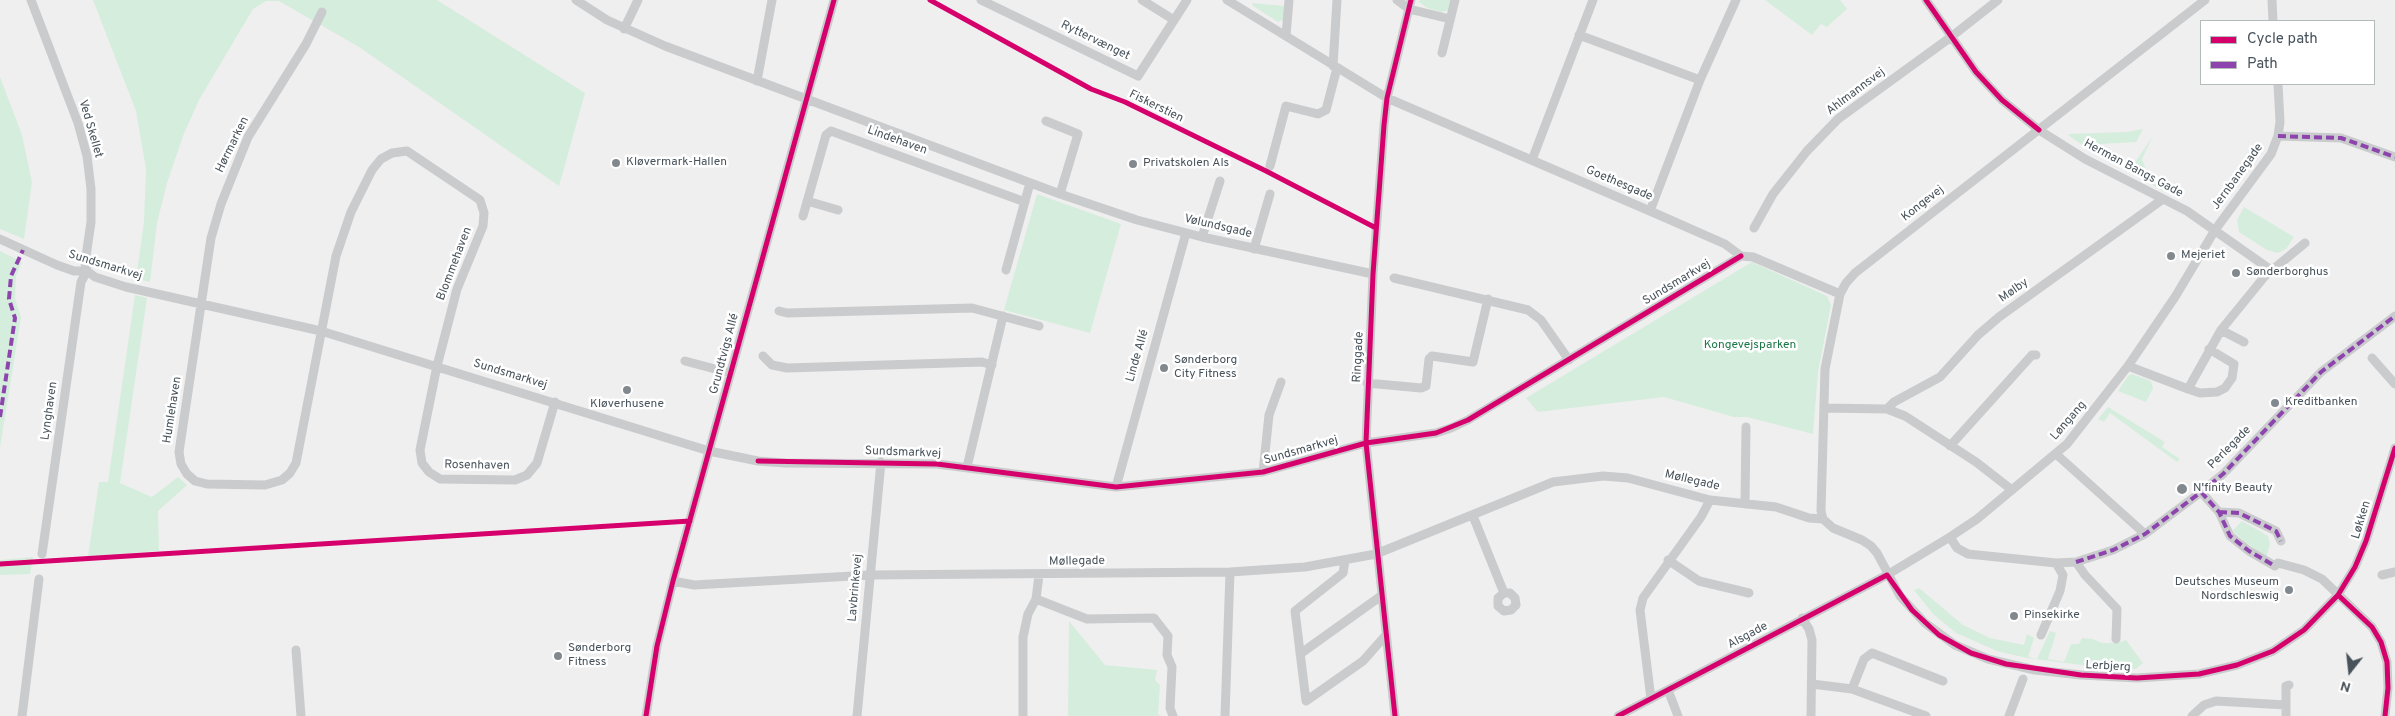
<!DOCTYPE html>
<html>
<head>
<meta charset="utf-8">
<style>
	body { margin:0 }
	#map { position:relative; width:2395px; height:716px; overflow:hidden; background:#f0efef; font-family:Overpass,sans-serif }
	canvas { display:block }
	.legend { position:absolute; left:2200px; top:20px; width:175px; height:65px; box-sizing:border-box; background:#fff; border:1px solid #b5babd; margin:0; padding:6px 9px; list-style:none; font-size:15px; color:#47525a }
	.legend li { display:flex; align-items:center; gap:10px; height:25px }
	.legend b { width:25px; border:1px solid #b5babd }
	.north { position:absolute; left:2325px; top:646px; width:50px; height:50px; -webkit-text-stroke:4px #fff; paint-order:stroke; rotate:196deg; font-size:14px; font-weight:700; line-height:20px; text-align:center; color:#47525a }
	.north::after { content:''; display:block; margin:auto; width:18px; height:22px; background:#47525a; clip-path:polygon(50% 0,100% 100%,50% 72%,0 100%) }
</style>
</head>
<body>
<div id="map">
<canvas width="2395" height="716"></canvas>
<ul class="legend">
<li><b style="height:6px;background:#d6006c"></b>Cycle path</li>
<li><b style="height:6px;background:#8e44ad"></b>Path</li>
</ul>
<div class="north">N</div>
</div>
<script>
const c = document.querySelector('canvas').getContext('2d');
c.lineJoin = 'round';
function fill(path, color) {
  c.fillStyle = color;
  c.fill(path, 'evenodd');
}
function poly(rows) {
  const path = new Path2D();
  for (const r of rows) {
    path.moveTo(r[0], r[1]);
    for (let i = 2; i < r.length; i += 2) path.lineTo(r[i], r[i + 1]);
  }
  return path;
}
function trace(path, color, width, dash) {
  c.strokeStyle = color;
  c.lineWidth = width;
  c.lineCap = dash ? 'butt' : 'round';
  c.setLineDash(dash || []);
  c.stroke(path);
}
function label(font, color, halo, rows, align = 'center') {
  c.font = font + ' Overpass,sans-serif';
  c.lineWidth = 5;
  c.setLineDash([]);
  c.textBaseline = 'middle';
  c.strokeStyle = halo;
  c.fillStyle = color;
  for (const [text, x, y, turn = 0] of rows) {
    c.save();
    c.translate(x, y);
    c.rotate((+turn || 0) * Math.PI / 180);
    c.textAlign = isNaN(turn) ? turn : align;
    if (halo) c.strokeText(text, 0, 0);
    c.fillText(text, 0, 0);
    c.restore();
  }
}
fill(poly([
	[93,0,437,0,585,93,559,186,359,47,279,1,266,1,253,9,199,100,183,136,167,183,157,223,150,282,136,279,144,222,146,169,136,111],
	[1420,0,1452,0,1450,10,1441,12,1427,8,1419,2],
	[1765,0,1840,0,1847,9,1827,27,1821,24,1812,35],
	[1252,3,1285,6,1283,20,1278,22,1253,6],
	[0,77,22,135,32,182,24,239,0,229],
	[2143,129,2136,142,2082,145,2067,134,2127,132],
	[2153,136,2142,159,2147,172,2163,188,2163,191,2132,173,2134,164],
	[1037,194,1121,224,1090,333,1004,310],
	[2244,207,2294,237,2286,249,2278,253,2267,250,2239,232,2237,220],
	[0,251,22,262,16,276,15,298,21,317,0,448],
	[1752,262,1827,296,1831,305,1818,372,1813,434,1747,417,1734,417,1664,397,1538,412,1526,398],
	[135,295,147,298,120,483,152,497,178,477,187,485,158,511,159,551,88,556,99,482,108,482],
	[2132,374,2151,381,2153,388,2146,402,2118,391,2128,376],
	[2108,407,2165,442,2162,447,2180,459,2177,462,2110,413,2104,422,2098,419],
	[2242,521,2268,536,2270,544,2266,558,2232,531],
	[33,557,30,574,0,575,0,560],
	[1919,588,1963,625,1990,638,2024,645,2027,634,2034,638,2028,657,2037,659,2050,631,2056,633,2048,659,2064,662,2071,644,2079,644,2082,638,2093,639,2102,643,2118,643,2126,640,2143,663,2136,669,2105,668,2027,658,1997,651,1956,633,1933,614,1914,590],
	[1069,621,1105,665,1157,670,1155,680,1160,685,1158,714,1161,716,1068,716]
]), '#d5eddd');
trace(poly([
	[31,0,78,123,87,156,91,189,91,222,85,263,87,271,81,282,42,554],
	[576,0,607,20,665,46,1060,194,1137,220,1202,237,1373,274],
	[981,0,1138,76,1187,0],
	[1142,0,1174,20],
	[1227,0,1387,98,1650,211,1725,244,1741,256,1753,257,1840,294],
	[1397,0,1409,9,1450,19],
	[1926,0,1976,72,2002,100,2039,130,2085,159,2187,211,2271,270],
	[2272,0,2273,21],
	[322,12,306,44,248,137,221,204,211,238,179,452,181,464,187,474,195,481,207,484,265,485,282,480,290,473,296,463,336,256,351,212,372,170,381,159,392,153,407,151,480,200,484,213,483,226,457,289,437,366,420,450,422,463,429,472,440,479,515,480,527,475,537,463,555,402],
	[624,29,638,0],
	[1579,35,1700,80],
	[1286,36,1289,0],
	[1442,53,1455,0],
	[1333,66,1337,0],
	[757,81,772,0],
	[1046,121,1078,134,1060,194],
	[2278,136,2341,138,2395,157],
	[1532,160,1593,0],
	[1270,166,1286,106,1318,114,1326,110,1337,68],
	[807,201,838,210],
	[1650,211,1700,80,1736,0],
	[803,216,826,135,831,131,1025,202],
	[1754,228,1773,194,1807,151,1838,119,1951,37,1998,0],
	[1202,237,1220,181],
	[0,239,57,265,74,271,87,271,95,277,126,287,321,331,709,451,758,461,785,463,937,464,1116,487,1263,472,1366,443,1436,433,1451,428,1468,420,1741,256],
	[1254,249,1270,194],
	[1006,270,1030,183],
	[1394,278,1528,310,1541,320,1569,360],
	[779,311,787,313,972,308,1039,326],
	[2221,330,2244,342],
	[763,356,772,365,787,368,982,362,992,365],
	[2372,358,2395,384],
	[685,361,730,373],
	[2128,366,2188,389,2221,330,2265,276,2305,243],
	[1367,383,1421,388,1426,386,1429,359,1432,356,1473,362,1488,299],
	[2188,389,2200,393,2217,392,2225,388,2232,378,2234,364,2209,349],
	[1824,408,1887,409,1905,416,1976,462,2012,490],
	[1887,409,1894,402,1940,377,1978,335,1999,317,2163,199],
	[1950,446,2032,355,2036,355],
	[2056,454,2145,534],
	[967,467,1003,316],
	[1263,472,1269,415,1281,382],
	[1116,487,1186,233],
	[2201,492,2219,512,2230,536,2249,551,2275,566],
	[1745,504,1746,427],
	[2219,512,2239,513,2276,531,2281,541],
	[1473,516,1504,593,1498,598,1498,606,1504,611,1511,610,1516,605,1515,598,1510,593,1504,593],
	[1823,519,1821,511,1825,369,1840,294,1846,283,1855,273,2205,0],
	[1950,537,1957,548,1968,554,2056,563,2076,562,2113,550,2145,534,2201,492,2223,474,2321,372,2395,316],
	[1345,560,1343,573,1295,611,1306,701,1363,661,1386,635],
	[1668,560,1699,581,1749,593],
	[2076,562,2085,575,2117,609,2116,639],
	[2278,563,2304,570,2322,579,2372,627,2381,642,2387,662,2388,688,2385,716],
	[2382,575,2395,572],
	[673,581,694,585,870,575,1230,572,1305,567,1376,554,1553,482,1603,476,1628,478,1710,500,1776,507,1809,518,1823,519,1833,528,1862,540,1871,546,1877,553,1900,596,1925,623,1955,645,1988,659,2035,670,2081,675,2137,678,2199,674,2237,665,2273,651,2304,630,2338,595,2355,567,2366,541,2395,448],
	[1036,599,1087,619,1154,618,1168,636,1167,655,1172,667,1170,708,1173,716],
	[1802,618,1809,629,1812,640,1811,716],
	[2041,635,2060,591,2063,575,2056,563],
	[296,650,301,716],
	[1300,654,1381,596],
	[1812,684,1852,689,1926,716],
	[1852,689,1864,659,1872,653,1943,681],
	[1668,690,1678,716],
	[1651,699,1640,610,1643,598,1701,517,1710,500],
	[22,716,39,579],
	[646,716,657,646,673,581,834,0],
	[857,716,881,462],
	[1023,716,1023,637,1028,614,1036,599,1039,575],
	[1225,716,1230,572],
	[1395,716,1366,443,1373,274,1384,125,1387,98,1411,0],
	[1618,716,1887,575,1950,537,1977,519,2067,444,2128,366,2175,297,2215,230,2271,154,2278,136,2280,122,2278,84],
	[2009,716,2023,679],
	[2192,716,2204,705,2216,701,2286,705],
	[2286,716,2286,686,2289,685]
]), '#c9cbcd', 9);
trace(poly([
	[2278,136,2341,138,2395,157],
	[0,417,15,318,9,299,11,276,23,250],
	[2201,492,2219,512,2230,536,2249,551,2275,566],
	[2219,512,2239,513,2276,531,2281,541],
	[2076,562,2113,550,2145,534,2201,492,2223,474,2321,372,2395,316]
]), '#8e44ad', 4, [8, 4]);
trace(poly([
	[930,0,1091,89,1125,102,1266,171,1376,228],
	[1926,0,1976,72,2002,100,2039,130],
	[758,461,937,464,1116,487,1263,472,1366,443,1436,433,1468,420,1741,256],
	[0,564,690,521],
	[2338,595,2372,627,2381,642,2387,662,2388,688,2385,716],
	[646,716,657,646,673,581,834,0],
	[1395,716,1366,443,1373,274,1384,125,1387,98,1411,0],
	[1618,716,1887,575,1912,610,1939,635,1971,653,2006,664,2081,675,2137,678,2199,674,2237,665,2273,651,2304,630,2338,595,2355,567,2366,541,2395,448]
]), '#d6006c', 5);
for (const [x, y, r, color] of [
	[616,163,5,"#82898e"],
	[1133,164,5,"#82898e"],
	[2171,256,5,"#82898e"],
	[2236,273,5,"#82898e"],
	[1164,368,5,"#82898e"],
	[627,390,5,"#82898e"],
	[2275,403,5,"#82898e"],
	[2182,489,6,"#82898e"],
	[2289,590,5,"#82898e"],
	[2014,616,5,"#82898e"],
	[558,656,5,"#82898e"]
]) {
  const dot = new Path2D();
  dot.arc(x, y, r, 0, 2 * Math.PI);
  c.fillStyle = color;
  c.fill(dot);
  trace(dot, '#fff', 2);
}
label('12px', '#47525a', '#fff', [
	["Ryttervænget",1095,41,26],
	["Ahlmannsvej",1856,92,-37],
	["Fiskerstien",1156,107,26],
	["Ved Skellet",90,129,74],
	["Lindehaven",897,141,20],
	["Hørmarken",233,145,-64],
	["Herman Bangs Gade",2133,169,28],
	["Jernbanegade",2238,177,-54],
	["Goethesgade",1619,184,23],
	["Kongevej",1923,204,-38],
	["Vølundsgade",1218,227,13],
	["Blommehaven",455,264,-69],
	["Sundsmarkvej",105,266,17],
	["Sundsmarkvej",1677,283,-31],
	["Mølby",2014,291,-35],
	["Grundtvigs Allé",725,354,-75],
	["Linde Allé",1138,356,-74],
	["Ringgade",1359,357,-87],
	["Sundsmarkvej",510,375,17],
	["Humlehaven",173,410,-81],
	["Lynghaven",50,411,-82],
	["Løngang",2069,421,-49],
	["Perlegade",2230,448,-45],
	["Sundsmarkvej",1301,451,-16],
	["Sundsmarkvej",903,453,2],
	["Rosenhaven",477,466,1],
	["Møllegade",1692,481,13],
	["Løkken",2362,520,-73],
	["Møllegade",1077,562,-1],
	["Lavbrinkevej",856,588,-85],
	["Alsgade",1748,636,-28],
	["Lerbjerg",2108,667,3]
]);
label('12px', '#47525a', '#fff', [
	["Kløvermark-Hallen",626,163],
	["Privatskolen Als",1143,164],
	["Mejeriet",2181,256],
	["Sønderborghus",2246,273],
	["Sønderborg",1174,361],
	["City Fitness",1174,375],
	["Kreditbanken",2285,403],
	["Kløverhusene",627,405,"center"],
	["N'finity Beauty",2193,489],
	["Deutsches Museum",2279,583,"right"],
	["Nordschleswig",2279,597,"right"],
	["Pinsekirke",2024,616],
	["Sønderborg",568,649],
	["Fitness",568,663]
], 'left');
label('12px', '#1c7847', '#fff', [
	["Kongevejsparken",1750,346]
]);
</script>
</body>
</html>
